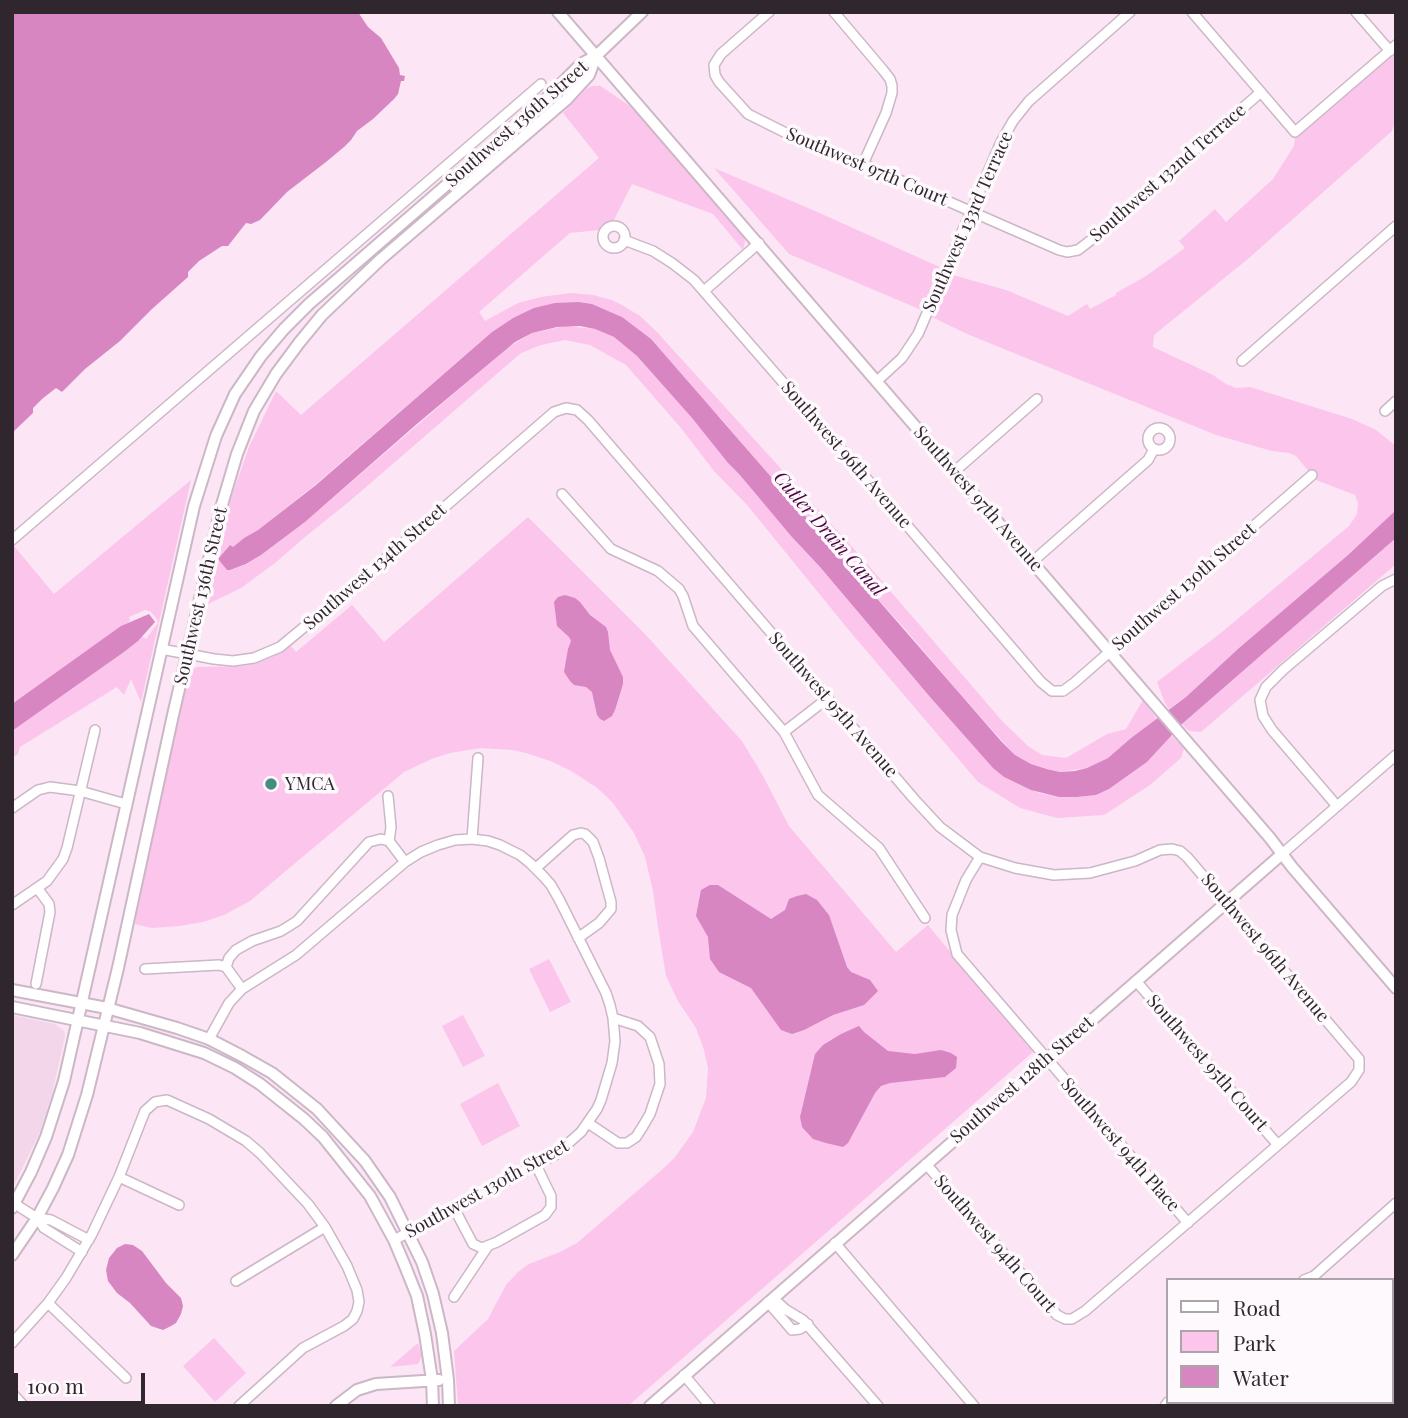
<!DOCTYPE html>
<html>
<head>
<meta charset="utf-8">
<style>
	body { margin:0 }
	#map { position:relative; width:1408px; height:1418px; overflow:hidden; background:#fce5f5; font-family:"Playfair Display",serif }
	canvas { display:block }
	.frame { position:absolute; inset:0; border:14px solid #2f272d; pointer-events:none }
	.legend { position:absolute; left:1166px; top:1278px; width:228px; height:126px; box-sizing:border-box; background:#fdf9fc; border:2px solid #aba5a9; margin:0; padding:9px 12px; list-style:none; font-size:21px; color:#2f272d }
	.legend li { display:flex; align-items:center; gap:14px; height:35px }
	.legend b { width:35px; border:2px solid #aba5a9 }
	.scale { position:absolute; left:14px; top:1373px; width:131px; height:32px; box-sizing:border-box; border:4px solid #2f272d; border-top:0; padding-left:9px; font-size:21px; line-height:24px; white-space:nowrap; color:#2f272d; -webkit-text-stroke:5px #fdf9fc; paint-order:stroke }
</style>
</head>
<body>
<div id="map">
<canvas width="1408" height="1418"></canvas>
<div class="frame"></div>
<ul class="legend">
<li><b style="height:9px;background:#fff"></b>Road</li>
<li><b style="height:19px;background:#fcc5ec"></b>Park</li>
<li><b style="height:19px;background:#d786c2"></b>Water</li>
</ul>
<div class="scale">100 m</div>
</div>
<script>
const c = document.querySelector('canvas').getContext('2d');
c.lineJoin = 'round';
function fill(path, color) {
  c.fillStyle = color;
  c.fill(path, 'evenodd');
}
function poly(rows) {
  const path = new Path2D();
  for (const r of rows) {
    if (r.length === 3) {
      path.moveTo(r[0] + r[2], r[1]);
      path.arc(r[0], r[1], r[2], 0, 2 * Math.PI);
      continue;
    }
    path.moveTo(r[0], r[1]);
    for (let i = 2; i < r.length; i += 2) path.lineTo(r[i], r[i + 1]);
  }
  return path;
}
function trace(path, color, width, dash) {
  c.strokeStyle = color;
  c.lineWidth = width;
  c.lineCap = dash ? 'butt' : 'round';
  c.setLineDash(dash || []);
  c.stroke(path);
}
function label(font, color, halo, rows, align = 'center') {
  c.font = font + ' "Playfair Display",serif';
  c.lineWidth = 7;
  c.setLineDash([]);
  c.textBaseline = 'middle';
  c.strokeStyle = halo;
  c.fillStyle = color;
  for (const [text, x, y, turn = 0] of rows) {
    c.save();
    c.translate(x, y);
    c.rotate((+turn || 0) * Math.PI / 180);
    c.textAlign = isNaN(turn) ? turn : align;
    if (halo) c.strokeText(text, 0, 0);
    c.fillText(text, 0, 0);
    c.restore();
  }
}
fill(poly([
	[12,1015,55,1024,64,1031,65,1036,52,1094,39,1134,12,1189]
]), '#f3d6ea');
fill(poly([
	[1396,49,1396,118,1392,131,1249,258,1154,335,1153,347,1213,375,1226,384,1236,388,1250,387,1352,419,1376,430,1396,446,1396,510,1348,555,1239,648,1186,697,1169,709,1165,703,1157,682,1222,632,1349,526,1357,514,1358,503,1355,495,1316,480,1296,456,1289,453,1272,451,1216,435,967,334,930,316,949,274,1006,290,1068,316,1087,304,1090,309,1116,295,1116,293,1146,276,1185,248,1179,241,1215,209,1226,222,1273,179,1294,146,1295,138],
	[599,85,630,106,671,150,742,233,745,241,743,250,713,214,632,184,614,220,604,224,600,230,570,233,479,312,485,321,518,303,541,297,571,293,593,295,612,300,622,305,640,316,656,331,862,558,1003,722,1028,746,1042,755,1066,758,1107,734,1126,729,1143,700,1157,719,1131,738,1108,758,1087,768,1060,772,1031,764,1015,755,961,695,906,630,843,561,722,420,622,317,592,304,579,302,513,318,492,332,316,484,258,530,244,538,233,547,230,545,219,558,230,501,249,447,276,391,301,415,599,158,563,113,586,89,592,86,599,86],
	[714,168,815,211,942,268,924,311,789,254],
	[565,326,595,329,614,337,637,356,692,418,728,463,739,474,791,536,820,567,930,697,976,749,1004,777,1039,793,1059,797,1077,797,1096,795,1109,789,1147,762,1171,735,1184,748,1181,758,1150,785,1104,815,1057,818,1020,808,978,782,847,628,748,506,714,471,681,428,626,365,590,345,565,340,541,345,521,353,351,500,305,537,275,563,241,588,208,604,218,559,227,570,230,570,247,564,261,555,305,522,507,348,532,333],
	[191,480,141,702,131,679,124,695,117,687,20,747,18,754,12,758,12,731,124,652,142,636,146,639,158,623,157,619,150,611,145,610,129,617,130,621,12,704,12,547,14,546,54,594],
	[528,517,644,633,742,741,763,776,789,826,896,952,928,925,1033,1052,628,1406,458,1406,454,1351,488,1319,506,1285,518,1272,529,1264,560,1252,577,1243,665,1167,675,1157,693,1132,706,1098,708,1068,704,1050,696,1028,678,1001,666,976,658,927,653,891,645,857,634,833,613,803,604,794,596,787,571,771,553,762,526,753,512,750,481,748,450,753,434,758,404,772,250,901,224,915,203,922,179,926,152,928,135,924,141,888,188,678,191,671,197,667,243,666,257,663,270,658,291,646,296,652,352,605,384,642],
	[1396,538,1396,564,1201,732,1189,731,1182,724],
	[549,959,571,1002,550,1012,529,969],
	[463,1015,485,1056,463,1067,442,1026],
	[498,1083,520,1126,482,1146,460,1104],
	[214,1338,246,1373,215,1402,183,1366],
	[418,1343,422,1356,418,1364,390,1367]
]), '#fcc5ec');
fill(poly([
	[12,12,358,12,368,27,381,38,399,68,400,75,405,76,404,81,401,81,398,94,394,99,373,119,357,131,351,140,344,147,326,162,287,192,260,220,251,224,246,223,228,246,222,246,199,261,188,272,188,277,152,309,120,341,85,369,62,392,56,388,42,399,33,408,33,413,12,433],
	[579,302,592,304,622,317,651,339,1001,741,1015,755,1031,764,1047,769,1060,772,1075,771,1087,768,1108,758,1131,738,1186,697,1239,648,1348,555,1396,510,1396,538,1182,724,1147,762,1109,789,1096,795,1077,797,1059,797,1031,790,1004,777,993,768,930,697,820,567,791,536,739,474,728,463,692,418,637,356,614,337,595,329,580,326,557,327,532,333,515,342,418,423,305,522,261,555,246,564,230,570,227,570,218,559,230,545,233,547,244,538,258,530,316,485,492,332,513,318,534,308,555,303],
	[565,595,575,598,580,602,590,615,606,627,608,632,610,650,623,677,623,684,615,710,612,716,604,721,600,719,597,715,592,692,586,687,574,685,570,681,564,672,568,649,571,641,569,637,557,626,554,602,558,597],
	[149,614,155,622,138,641,124,652,12,731,12,704,121,626],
	[710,885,718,885,771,919,785,910,789,899,797,896,806,894,817,900,829,915,847,967,851,972,870,980,878,991,864,1005,833,1015,804,1030,792,1034,781,1030,751,988,719,972,710,959,708,937,696,916,701,890],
	[859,1026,864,1032,888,1051,915,1054,941,1050,951,1053,957,1057,956,1068,945,1077,890,1083,881,1086,875,1093,848,1143,843,1147,826,1143,813,1139,802,1127,800,1117,815,1054,823,1045,841,1034],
	[125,1244,133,1245,142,1251,166,1283,181,1298,183,1306,181,1314,176,1323,171,1326,163,1330,151,1326,130,1303,117,1293,108,1281,106,1270,109,1258,117,1248]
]), '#d786c2');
const minor = poly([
	[769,12,721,54,714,65,715,75,719,82,748,114,786,133,863,164,1059,250,1067,252,1078,250,1091,240,1261,92],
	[834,12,883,70,890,79,892,86,892,93,886,113,863,164],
	[1192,12,1295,132,1396,45],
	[1356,12,1390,51],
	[614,237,11],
	[624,240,653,251,672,263,694,280,893,509,1041,682,1052,691,1063,691,1074,683,1312,475],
	[704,291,759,243],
	[1242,361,1396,226],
	[877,381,902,358,918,334,1001,142,1013,121,1029,101,1130,12],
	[1385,411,1396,401],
	[1159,439,11],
	[955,471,1037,399],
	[562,494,611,549,658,571,679,589,683,596,693,626,784,732,818,795,879,848,925,918],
	[12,540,541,84],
	[1032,562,1148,460,1154,449],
	[161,649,214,659,233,661,254,658,280,647,349,590,554,412,566,408,577,410,588,420,915,800,940,827,980,857,1015,868,1054,875,1090,873,1135,861,1160,850,1172,849,1180,851,1187,857,1359,1059,1359,1070,1351,1082,1085,1311,1072,1319,1065,1319,1057,1315,926,1164],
	[784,732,828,698],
	[388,796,391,827,389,841],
	[1337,806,1272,730,1263,716,1260,700,1266,687,1283,670,1382,586,1396,579],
	[12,808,38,790,50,787,80,791,126,804],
	[472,839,478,758],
	[1282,854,1396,755],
	[980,857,966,880,952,915,951,930,957,954,1188,1223],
	[536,868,573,835,581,833,585,834,593,842,599,858,611,902,611,909,599,923,578,938],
	[12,905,47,881,63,859,67,848,95,730],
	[226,967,229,958,236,950,252,941,281,931,297,921,369,842,381,839,389,841,405,862],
	[145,969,219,965,226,967,242,989],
	[1136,981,1278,1145],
	[36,984,50,912,49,904,38,889],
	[209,1039,229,1003,242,989,296,955,405,862,421,852,438,845,455,840,472,839,488,841,500,845,520,855,530,863,543,876,551,885,560,901,606,993,610,1005,613,1018,615,1041,612,1063,601,1100,597,1109,581,1132,555,1155,394,1240],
	[588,1123,618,1143,627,1143,636,1137,643,1126,650,1114,660,1084,659,1064,650,1037,638,1026,613,1018],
	[119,1177,179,1205],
	[15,1204,37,1218,44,1228,82,1252],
	[454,1208,473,1244,482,1248,497,1242,545,1215,551,1207,551,1196,536,1165],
	[37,1218,51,1220,89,1240],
	[835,1243,974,1406],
	[1304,1280,1314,1276,1396,1203],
	[236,1281,325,1227],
	[454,1297,488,1246],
	[773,1298,785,1309,803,1320,878,1406],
	[768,1302,792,1330,800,1329,808,1324],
	[48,1303,126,1378],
	[12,1343,48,1303,66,1278,92,1234,119,1177,145,1111,155,1102,167,1100,209,1119,246,1141,260,1153,308,1204,325,1227,347,1266,357,1290,359,1302,357,1311,353,1319,344,1326,303,1348,239,1406],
	[684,1375,710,1406],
	[1392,1385,1396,1382],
	[12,1393,24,1406],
	[1165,1406,1168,1402],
	[1363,1406,1373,1402]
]);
const tertiary = poly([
	[558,12,1270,838,1292,867,1396,988],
	[12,990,107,1008,177,1028,209,1039,242,1056,272,1073,317,1109,365,1161,390,1197,422,1262,433,1294,442,1333,448,1380,449,1406],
	[12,1007,140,1033,204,1053,235,1068,260,1084,304,1119,323,1137,370,1196,394,1240,405,1266,417,1296,425,1334,432,1380,433,1406],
	[12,1208,31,1172,46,1137,64,1081,194,506,216,436,235,394,261,356,284,329,309,304,548,97,581,64,596,56,642,12],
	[12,1255,37,1218,53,1188,68,1155,87,1095,118,968,173,715,221,508,237,454,254,411,276,374,299,343,322,315,381,259,566,100,589,75,596,56],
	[336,1406,357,1390,376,1384,439,1380],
	[650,1406,1282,854]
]);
trace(minor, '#ccb7c6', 12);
trace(tertiary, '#ccb7c6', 14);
trace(minor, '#fff', 9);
trace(tertiary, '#fff', 10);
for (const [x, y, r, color] of [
	[271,784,7,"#478c82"]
]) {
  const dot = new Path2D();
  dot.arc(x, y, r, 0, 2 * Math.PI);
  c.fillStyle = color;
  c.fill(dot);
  trace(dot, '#fdf9fc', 2.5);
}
label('18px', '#2f272d', '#fdf9fc', [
	["Southwest 136th Street",517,124,-41],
	["Southwest 97th Court",867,167,23],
	["Southwest 132nd Terrace",1168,173,-41],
	["Southwest 133rd Terrace",968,222,-66],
	["Southwest 96th Avenue",846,455,49],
	["Southwest 97th Avenue",978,499,49],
	["Southwest 134th Street",375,567,-41],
	["Southwest 130th Street",1184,587,-41],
	["Southwest 136th Street",201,596,-77],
	["Southwest 95th Avenue",833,705,49],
	["Southwest 96th Avenue",1265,948,50],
	["Southwest 95th Court",1207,1063,49],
	["Southwest 128th Street",1022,1080,-41],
	["Southwest 94th Place",1120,1145,49],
	["Southwest 130th Street",487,1189,-29],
	["Southwest 94th Court",995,1244,49]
]);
label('18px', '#2f272d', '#fdf9fc', [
	["YMCA",285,784]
], 'left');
label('italic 19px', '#4e0441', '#fdf9fc', [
	["Cutler Drain Canal",829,534,49]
]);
</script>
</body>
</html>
